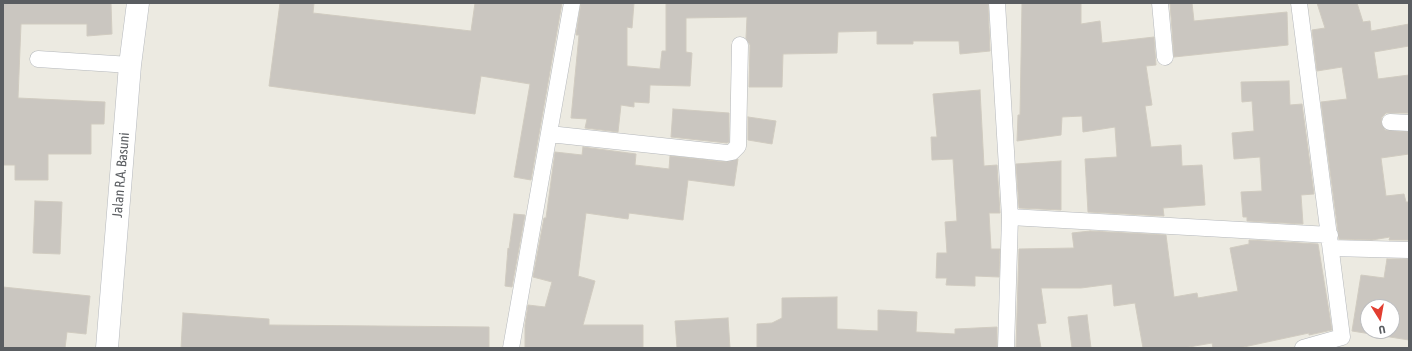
<!DOCTYPE html>
<html>
<head>
<meta charset="utf-8">
<style>
	body { margin:0 }
	#map { position:relative; width:1412px; height:351px; overflow:hidden; background:#eceae1; font-family:"Asap Condensed",sans-serif }
	canvas { display:block }
	.frame { position:absolute; inset:0; border:4px solid #5a5d61; pointer-events:none }
	.north { position:absolute; left:1360px; top:299px; width:40px; height:40px; box-sizing:border-box; background:#fff; border:1px solid #bdbec0; border-radius:50%; rotate:169deg; font-size:11px; font-weight:700; line-height:16px; text-align:center; color:#5a5d61 }
	.north::after { content:''; display:block; margin:auto; width:14px; height:18px; background:#e23e31; clip-path:polygon(50% 0,100% 100%,50% 72%,0 100%) }
</style>
</head>
<body>
<div id="map">
<canvas width="1412" height="351"></canvas>
<div class="frame"></div>
<div class="north">U</div>
</div>
<script>
const c = document.querySelector('canvas').getContext('2d');
c.lineJoin = 'round';
function fill(path, color) {
  c.fillStyle = color;
  c.fill(path, 'evenodd');
}
function poly(rows) {
  const path = new Path2D();
  for (const r of rows) {
    path.moveTo(r[0], r[1]);
    for (let i = 2; i < r.length; i += 2) path.lineTo(r[i], r[i + 1]);
  }
  return path;
}
function trace(path, color, width, dash) {
  c.strokeStyle = color;
  c.lineWidth = width;
  c.lineCap = dash ? 'butt' : 'round';
  c.setLineDash(dash || []);
  c.stroke(path);
}
function label(font, color, halo, rows, align = 'center') {
  c.font = font + ' "Asap Condensed",sans-serif';
  c.lineWidth = 3;
  c.setLineDash([]);
  c.textBaseline = 'middle';
  c.strokeStyle = halo;
  c.fillStyle = color;
  for (const [text, x, y, turn = 0] of rows) {
    c.save();
    c.translate(x, y);
    c.rotate((+turn || 0) * Math.PI / 180);
    c.textAlign = isNaN(turn) ? turn : align;
    if (halo) c.strokeText(text, 0, 0);
    c.fillText(text, 0, 0);
    c.restore();
  }
}
const building = poly([
	[3,3,111,3,112,34,87,36,87,24,21,24,18,98,105,102,104,124,91,124,91,154,48,154,48,180,15,180,15,165,3,165,3,3],
	[280,3,314,3,313,13,471,31,475,3,562,3,531,180,514,177,530,84,481,76,475,114,269,86,280,3],
	[581,3,634,3,632,28,627,27,627,66,660,69,662,51,666,51,666,3,988,3,990,51,960,54,959,41,913,41,913,44,877,44,877,31,838,32,837,53,783,54,782,87,749,87,750,45,746,38,747,17,686,18,686,52,692,53,690,86,650,85,649,103,634,102,634,107,621,105,618,132,585,128,587,119,571,118,579,35,576,35,581,3],
	[1022,3,1081,3,1081,24,1100,21,1102,43,1154,37,1156,65,1146,66,1152,105,1145,106,1151,147,1181,145,1182,166,1202,165,1205,205,1163,208,1164,216,1088,212,1085,159,1117,157,1115,127,1083,132,1082,116,1062,117,1061,135,1017,141,1018,115,1020,115,1022,3],
	[1170,3,1192,3,1194,21,1287,12,1288,45,1174,57,1170,3],
	[1317,3,1357,3,1363,22,1370,21,1371,31,1409,24,1409,46,1374,52,1378,79,1409,75,1409,113,1386,113,1382,117,1381,122,1385,130,1409,132,1409,154,1381,158,1386,196,1404,194,1406,202,1409,202,1409,240,1389,240,1390,237,1372,240,1339,239,1321,102,1347,99,1342,67,1317,71,1312,30,1325,28,1317,3],
	[1289,81,1290,105,1302,104,1314,194,1301,195,1303,224,1247,221,1247,217,1243,217,1241,192,1262,191,1260,157,1234,159,1232,133,1254,131,1252,101,1242,102,1241,82,1289,81],
	[980,90,984,166,997,165,1000,213,989,213,991,249,1000,249,999,277,975,276,975,286,946,285,947,278,936,278,937,253,947,253,945,222,957,221,953,159,932,160,931,137,937,137,933,94,980,90],
	[673,109,729,113,729,142,727,143,671,137,673,109],
	[748,117,776,121,772,144,748,140,748,117],
	[583,147,636,154,635,165,669,169,670,156,726,162,738,159,734,186,688,180,683,220,629,213,628,219,586,213,578,276,595,281,583,325,643,325,643,348,525,348,525,325,528,305,545,307,552,282,533,277,544,218,546,218,555,152,582,155,583,147],
	[1061,161,1061,210,1019,208,1016,164,1061,161],
	[35,201,62,202,60,254,33,253,35,201],
	[514,214,525,215,512,287,505,286,508,248,509,249,514,214],
	[1090,231,1166,235,1174,297,1197,293,1198,298,1238,291,1230,248,1249,244,1249,240,1318,244,1332,330,1309,335,1309,333,1239,348,1213,348,1212,343,1183,348,1143,348,1135,303,1114,306,1112,284,1081,288,1041,288,1046,323,1037,324,1041,348,1016,348,1019,249,1074,248,1072,233,1090,231],
	[1387,259,1409,259,1409,340,1352,331,1361,275,1384,278,1387,259],
	[1368,307,1392,307,1392,331,1368,331,1368,307],
	[3,287,90,296,86,334,67,332,65,348,3,348,3,287],
	[837,297,837,329,878,331,878,310,917,312,916,332,955,334,955,329,997,327,997,348,757,348,757,324,772,323,782,318,782,298,837,297],
	[183,313,269,319,269,325,489,327,489,348,181,348,183,313],
	[1087,315,1091,348,1072,348,1068,317,1087,315],
	[728,318,730,348,677,348,675,321,728,318]
]);
fill(building, '#cac6c0');
trace(building, '#d0cbc0', 1);
const street = poly([
	[997,3,1010,217,1006,348],
	[1160,3,1165,57],
	[1299,3,1342,337,1303,348],
	[38,59,130,65],
	[1390,122,1409,123],
	[549,134,727,153,732,152,738,146,740,45],
	[1010,217,1330,235],
	[1331,248,1409,250],
	[511,348,572,3]
]);
const secondary = poly([
	[107,348,130,65,138,3]
]);
trace(street, '#b4b7bb', 17);
trace(secondary, '#b5b8bd', 23);
trace(street, '#fff', 16);
trace(secondary, '#fff', 22);
label('14px', '#5a5d61', '#fff', [
	["Jalan R.A. Basuni",121,175,-85]
]);
</script>
</body>
</html>
